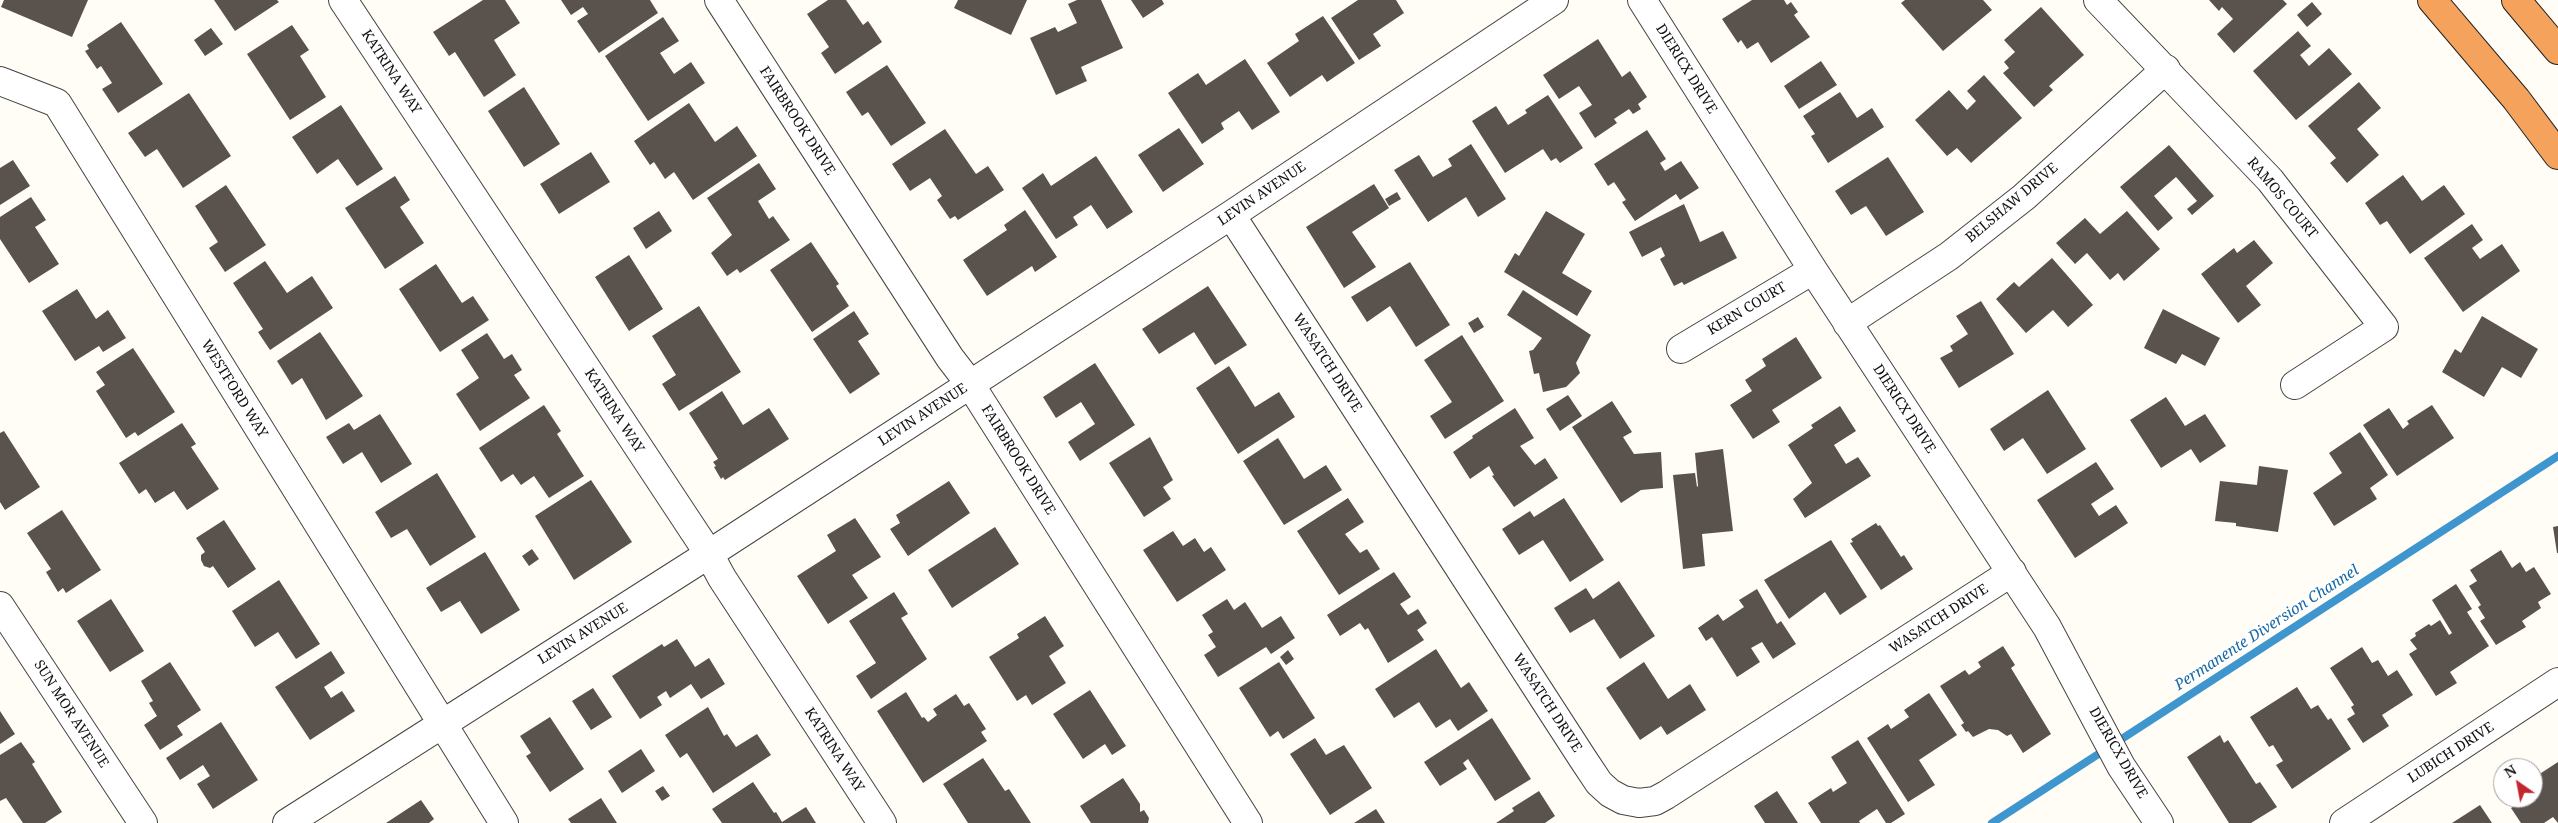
<!DOCTYPE html>
<html>
<head>
<meta charset="utf-8">
<style>
	body { margin:0 }
	#map { position:relative; width:2558px; height:823px; overflow:hidden; background:#fffdf5; font-family:"Noto Serif",serif }
	canvas { display:block }
	.north { position:absolute; left:2493px; top:758px; width:50px; height:50px; box-sizing:border-box; background:#fff; border:1px solid #a0a0a0; border-radius:50%; rotate:327deg; font-size:14px; font-weight:700; line-height:20px; text-align:center; color:#111 }
	.north::after { content:''; display:block; margin:auto; width:18px; height:22px; background:#c4262e; clip-path:polygon(50% 0,100% 100%,50% 72%,0 100%) }
</style>
</head>
<body>
<div id="map">
<canvas width="2558" height="823"></canvas>
<div class="north">N</div>
</div>
<script>
const c = document.querySelector('canvas').getContext('2d');
c.lineJoin = 'round';
function poly(rows) {
  const path = new Path2D();
  for (const r of rows) {
    path.moveTo(r[0], r[1]);
    for (let i = 2; i < r.length; i += 2) path.lineTo(r[i], r[i + 1]);
  }
  return path;
}
function trace(path, color, width, dash) {
  c.strokeStyle = color;
  c.lineWidth = width;
  c.lineCap = dash ? 'butt' : 'round';
  c.setLineDash(dash || []);
  c.stroke(path);
}
function fill(path, color) {
  c.fillStyle = color;
  c.fill(path, 'evenodd');
}
function label(font, color, halo, rows, align = 'center') {
  c.font = font + ' "Noto Serif",serif';
  c.lineWidth = 5;
  c.setLineDash([]);
  c.textBaseline = 'middle';
  c.strokeStyle = halo;
  c.fillStyle = color;
  for (const [text, x, y, turn = 0] of rows) {
    c.save();
    c.translate(x, y);
    c.rotate((+turn || 0) * Math.PI / 180);
    c.textAlign = isNaN(turn) ? turn : align;
    if (halo) c.strokeText(text, 0, 0);
    c.fillText(text, 0, 0);
    c.restore();
  }
}
trace(poly([
	[1992,823,2558,456]
]), '#3f96cf', 8);
fill(poly([
	[4,0,88,0,72,37,1,7],
	[214,0,277,0,279,2,235,31],
	[483,0,505,0,520,23,494,40,516,75,484,97,455,52,449,56,433,32],
	[561,0,650,0,658,13,599,53,577,21,588,14,583,7,571,15],
	[828,0,846,0,863,25,868,21,882,42,835,74,821,53,829,47,807,14],
	[958,0,1027,0,1011,35,954,8],
	[1077,0,1101,0,1123,48,1081,67,1087,81,1056,95,1030,38,1055,27,1058,32,1077,23,1068,4],
	[1131,0,1162,0,1164,4,1143,18],
	[1358,0,1396,0,1404,13,1373,34,1381,46,1359,60,1331,18],
	[1752,0,1784,0,1787,5,1791,2,1798,12,1794,15,1810,37,1771,63,1758,42,1747,49,1741,40,1738,43,1722,19],
	[1905,0,1983,0,1992,10,1943,51,1901,3],
	[2209,0,2283,0,2287,4,2234,53,2217,34,2233,19,2222,7,2219,11],
	[2312,2,2322,14,2307,27,2297,15],
	[2041,7,2084,55,2049,86,2053,90,2034,107,2003,73,2009,68,2004,62,2015,52,2004,40],
	[1323,16,1355,63,1327,82,1322,75,1290,97,1267,63,1299,41,1295,34],
	[663,17,679,41,660,53,674,74,691,62,705,83,648,121,605,56],
	[121,22,163,84,118,113,102,89,112,83,101,66,97,69,85,51,89,49,87,45],
	[292,25,309,50,300,56,326,97,290,120,247,54],
	[211,28,223,44,205,56,194,40],
	[2298,31,2311,46,2300,55,2309,66,2329,48,2352,74,2296,120,2253,71],
	[1598,39,1622,77,1630,71,1647,97,1638,104,1641,109,1633,114,1629,109,1614,119,1617,123,1595,138,1579,113,1592,105,1579,86,1559,99,1543,75],
	[1245,59,1280,112,1252,130,1239,111,1221,123,1224,129,1202,144,1168,93,1198,73,1206,85],
	[1821,61,1837,85,1799,109,1784,86],
	[887,65,926,123,891,146,868,112,862,116,846,92],
	[1984,75,2022,118,1971,163,1957,148,1947,156,1915,120,1949,90,1967,110,1976,101,1967,91],
	[2359,82,2381,108,2357,129,2379,155,2347,183,2330,163,2336,158,2308,126],
	[524,87,560,144,524,167,488,111],
	[1840,92,1857,118,1872,108,1884,127,1828,163,1811,136,1815,134,1803,116],
	[189,93,231,156,183,188,157,149,145,157,128,133],
	[1548,95,1583,148,1560,163,1556,158,1551,161,1543,149,1505,173,1472,121,1496,106,1508,125,1527,113,1525,110],
	[689,103,715,142,737,126,757,156,693,200,674,172,665,179,654,162,650,165,634,141],
	[341,105,383,169,357,186,338,159,317,174,292,137],
	[1179,128,1204,164,1163,192,1138,155],
	[945,129,976,174,988,166,1004,190,958,220,955,216,950,219,937,200,942,196,930,178,910,191,892,164],
	[1647,130,1666,159,1660,163,1665,171,1681,161,1699,188,1680,200,1676,194,1635,221,1622,202,1626,200,1614,182,1608,186,1594,164],
	[1471,144,1506,199,1478,217,1466,197,1428,222,1394,170,1419,155,1433,177,1452,166,1448,159],
	[2169,145,2214,196,2192,215,2187,209,2197,201,2176,177,2154,196,2173,218,2158,231,2120,187],
	[591,152,610,182,559,214,540,184],
	[1096,156,1133,212,1107,229,1091,205,1073,217,1078,225,1056,239,1022,188,1043,173,1051,186],
	[1888,157,1924,212,1886,236,1866,206,1851,215,1835,191],
	[13,160,30,186,0,205,0,168],
	[759,163,776,189,758,201,769,219,773,216,790,240,740,273,737,269,727,276,711,253,732,235,707,198],
	[2403,175,2422,201,2444,185,2465,214,2410,254,2387,221,2380,225,2365,203],
	[395,176,410,200,400,207,424,243,385,269,345,208],
	[1374,184,1389,208,1352,232,1376,267,1344,288,1306,227],
	[226,185,266,245,225,272,209,248,218,242,195,206],
	[1397,192,1401,199,1389,206,1385,199],
	[31,197,46,220,35,227,59,264,29,283,0,239,0,217],
	[1684,204,1700,242,1723,231,1737,258,1684,285,1682,282,1674,286,1660,259,1665,256,1661,247,1642,257,1629,232],
	[1025,210,1057,257,1035,272,1032,266,987,296,963,260,1007,230,1004,225],
	[659,211,672,231,646,249,633,228],
	[1546,211,1585,234,1562,273,1592,291,1577,316,1504,272,1515,253,1519,256],
	[2127,211,2160,249,2124,281,2118,273,2110,280,2087,253,2075,264,2056,243,2085,218,2100,234],
	[2472,224,2483,240,2472,248,2480,259,2502,244,2520,271,2463,312,2424,258],
	[2254,240,2273,263,2246,286,2261,305,2238,323,2201,274,2234,248,2237,253],
	[811,242,839,284,836,286,849,306,812,332,770,270],
	[629,255,663,309,629,331,595,277],
	[2052,258,2093,305,2068,327,2053,310,2026,333,1996,299,2014,282,2019,287],
	[265,261,287,293,312,276,333,308,270,350,258,332,263,329,233,283],
	[1410,262,1450,325,1416,347,1390,306,1367,322,1351,297],
	[436,264,462,303,473,296,489,320,440,352,399,289],
	[1208,286,1247,345,1215,365,1194,332,1159,354,1142,329],
	[77,289,96,319,108,310,126,338,103,352,99,346,75,361,42,311],
	[1523,290,1591,335,1576,363,1580,373,1566,387,1543,392,1539,373,1534,374,1529,351,1533,350,1542,338,1507,315],
	[1981,301,2014,354,1959,388,1940,358,1953,351,1950,346,1968,334,1956,316],
	[699,306,741,372,679,411,662,384,676,375,652,336],
	[2163,309,2220,338,2205,366,2182,354,2176,364,2144,348],
	[854,311,869,334,858,341,880,374,850,394,813,339],
	[2482,316,2538,349,2521,378,2502,367,2484,397,2442,372,2455,349,2461,353],
	[1478,317,1484,327,1474,333,1468,323],
	[320,332,363,396,326,420,302,378,292,385,277,361],
	[487,333,504,359,512,354,522,370,514,375,530,398,480,431,456,394,479,378,461,350],
	[1462,335,1504,401,1445,439,1430,416,1452,402,1424,360],
	[1796,337,1822,378,1772,410,1780,422,1753,439,1730,405,1752,391,1745,380,1766,366,1762,359],
	[133,348,175,412,138,436,135,432,126,438,96,391,105,385,96,372],
	[1095,363,1135,425,1080,461,1068,442,1095,424,1081,402,1056,418,1043,397],
	[1229,366,1255,407,1279,392,1295,417,1238,454,1196,388],
	[2048,390,2086,449,2047,474,2023,438,2004,451,1990,429],
	[722,391,743,425,769,408,789,439,725,480,723,477,721,479,714,467,716,466,713,462,718,459,689,413],
	[1568,395,1582,416,1560,431,1546,409],
	[2166,397,2185,426,2205,414,2226,446,2200,463,2191,449,2161,468,2130,420],
	[1612,401,1632,432,1623,437,1634,454,1661,452,1663,488,1641,490,1621,503,1572,427],
	[544,405,561,431,557,434,584,476,549,498,534,476,521,485,513,474,501,482,479,448],
	[2432,405,2454,438,2397,476,2363,425,2389,408,2403,429,2409,424,2407,421],
	[1840,406,1856,431,1834,445,1846,464,1858,457,1871,476,1805,518,1793,499,1812,483,1788,445,1813,428,1811,425],
	[1515,408,1534,438,1520,446,1535,465,1545,458,1558,478,1514,507,1492,476,1494,475,1489,466,1470,479,1453,452,1473,438,1472,436],
	[380,414,412,464,381,483,362,452,343,464,326,437,349,423,354,430],
	[182,423,196,444,191,447,219,489,187,510,174,491,155,503,146,489,139,494,119,463],
	[4,431,40,487,5,510,0,502,0,433],
	[2360,432,2388,475,2370,488,2377,499,2334,526,2313,493,2342,473,2329,453],
	[1150,437,1173,480,1163,487,1171,499,1144,517,1109,463],
	[1278,438,1304,479,1326,465,1342,490,1284,525,1243,461],
	[1723,449,1733,531,1702,534,1705,566,1683,569,1673,475,1695,473,1697,487,1698,486,1695,453],
	[2096,462,2114,489,2091,504,2099,516,2116,505,2128,523,2075,558,2037,500],
	[2259,466,2288,470,2278,532,2236,526,2236,523,2215,521,2220,481,2257,485],
	[437,473,476,537,430,566,407,529,391,538,375,512],
	[591,480,632,542,574,580,535,516],
	[949,481,970,513,908,556,890,529,900,523,896,515],
	[1348,498,1364,522,1345,534,1360,553,1367,549,1380,569,1339,595,1297,531],
	[1564,498,1604,560,1570,582,1543,540,1519,555,1502,529,1530,511,1534,517],
	[62,510,101,570,66,593,63,588,58,592,46,572,51,569,27,533],
	[855,518,881,557,852,575,868,598,828,624,797,576,836,551,827,535],
	[224,520,256,569,228,588,213,566,210,568,204,566,201,560,201,555,205,552,196,538],
	[1876,523,1878,526,1880,525,1901,557,1904,555,1913,569,1881,590,1850,543,1853,542,1851,539],
	[2558,526,2558,553,2557,553,2553,527],
	[995,527,1019,564,952,608,928,570],
	[1173,531,1183,546,1195,538,1204,552,1211,547,1226,570,1177,602,1143,550],
	[1831,540,1867,597,1840,615,1825,592,1789,619,1764,580],
	[532,549,539,559,529,566,522,556],
	[2501,550,2512,568,2520,562,2526,572,2534,567,2551,594,2538,602,2541,608,2522,621,2526,627,2496,645,2480,621,2485,618,2478,607,2481,605,2469,586,2477,581,2470,570],
	[485,552,520,610,481,634,460,601,441,612,426,588],
	[1394,572,1411,597,1400,604,1408,615,1418,609,1427,623,1417,630,1424,640,1388,663,1368,628,1365,630,1360,623,1340,636,1327,615],
	[279,580,320,644,296,659,278,632,255,647,232,611],
	[1619,581,1655,636,1620,659,1594,619,1570,633,1554,608,1586,588,1593,599],
	[2456,584,2472,609,2467,612,2489,646,2450,672,2457,683,2436,696,2409,654,2417,649,2410,640,2416,636,2415,633,2429,624,2431,626,2440,620,2449,635,2452,633,2432,600],
	[1757,589,1777,624,1781,621,1796,644,1773,659,1762,642,1751,648,1760,662,1737,677,1712,637,1706,641,1698,628,1718,614,1723,621,1744,607,1739,600],
	[894,592,908,614,901,618,927,659,871,699,856,676,876,663,849,621],
	[111,599,144,651,110,672,77,621],
	[1227,599,1234,610,1245,602,1262,628,1281,616,1295,638,1271,654,1266,647,1218,677,1204,655,1216,647,1208,635,1213,632,1202,615],
	[1045,616,1064,646,1049,656,1066,683,1032,705,1026,695,1017,701,989,657,1019,638,1017,634],
	[677,639,695,667,709,658,725,684,701,699,691,684,670,698,666,691,657,697,662,705,640,719,612,676,662,644,664,647],
	[2003,646,2015,665,2011,668,2051,734,2023,753,2011,734,2007,736,1998,730,1989,729,1973,737,1968,731,1966,732,1961,725,1964,723,1940,686,1965,670,1969,675,1981,667,1978,662],
	[2362,647,2372,663,2378,660,2388,676,2397,670,2413,695,2382,715,2389,726,2363,743,2347,719,2355,714,2351,707,2354,705,2330,668],
	[1436,649,1461,688,1469,682,1488,711,1458,731,1450,719,1436,728,1419,702,1394,718,1375,689],
	[1288,650,1294,659,1286,665,1280,657],
	[331,651,345,673,324,687,331,698,342,691,355,711,310,740,275,687],
	[170,662,201,710,177,726,183,735,160,750,144,725,157,716,149,703,153,701,141,681],
	[1279,662,1315,718,1283,739,1278,731,1270,737,1239,688],
	[1644,662,1668,699,1690,684,1706,710,1667,735,1661,726,1640,740,1606,688],
	[2297,687,2311,709,2318,705,2328,720,2331,718,2351,749,2292,789,2276,765,2283,761,2273,745,2269,747,2250,717],
	[593,688,612,717,591,730,572,701],
	[1090,690,1126,746,1112,755,1105,744,1083,759,1053,714],
	[906,692,922,718,924,717,928,722,937,715,933,709,956,694,964,706,969,703,986,729,981,732,987,741,923,783,877,711],
	[1929,693,1957,735,1919,760,1935,785,1908,802,1867,738,1888,724,1891,729,1909,717,1904,710],
	[708,707,724,736,727,734,736,747,757,734,771,755,713,793,687,753,680,758,665,735],
	[0,711,15,734,0,744],
	[550,717,584,769,550,792,526,756,531,753,520,736],
	[1492,718,1531,779,1495,801,1468,759,1463,763,1467,769,1440,786,1424,762],
	[221,722,258,780,213,809,197,784,210,776,203,765,180,780,166,758],
	[2220,735,2224,743,2228,740,2256,784,2260,782,2277,807,2251,823,2229,823,2187,757],
	[1315,738,1326,755,1344,745,1372,788,1330,815,1290,754],
	[1858,740,1905,814,1891,823,1886,823,1877,809,1859,821,1860,823,1821,823,1808,803,1831,788,1833,792,1847,783,1831,757],
	[21,742,35,762,32,764,62,812,45,823,23,823,6,798,0,801,0,755],
	[641,749,655,771,622,793,608,771],
	[983,758,1005,791,1009,789,1031,823,968,823,943,784],
	[2558,762,2558,823,2553,817,2544,823,2521,823,2511,808,2520,802,2518,798,2533,798,2533,775,2535,777],
	[1123,778,1140,804,1140,812,1144,810,1149,818,1148,823,1091,823,1080,806],
	[753,782,774,813,776,812,782,822,806,807,816,823,722,823,712,809],
	[663,786,670,796,662,801,655,791],
	[1539,791,1555,816,1545,823,1496,823,1514,811,1512,808],
	[1777,791,1798,823,1765,823,1754,806],
	[601,798,617,823,571,823,568,819],
	[421,800,434,819,429,823,386,823],
	[2480,805,2492,823,2452,823],
	[1376,809,1385,823,1354,823]
]), '#5a524d');
const minor = poly([
	[343,0,709,554,722,578,882,823],
	[719,0,950,358,970,384,1248,823],
	[1642,0,1813,270,2047,627,2121,766,2159,823],
	[2098,0,2270,180,2384,327,2295,385],
	[0,81,57,103,504,823],
	[1231,215,1583,759,1599,783,1610,793,1623,800,1639,803,1655,801,1666,795,2012,572],
	[1847,323,1949,256,2024,197,2166,69],
	[1681,349,1813,270],
	[0,606,143,823],
	[287,823,709,554,1231,215,1554,0],
	[2344,823,2558,682]
]);
const highway = poly([
	[2432,0,2516,99,2558,155],
	[2516,0,2558,50]
]);
trace(minor, '#444', 30);
trace(highway, '#222', 30);
trace(minor, '#fff', 28);
trace(highway, '#f5a25d', 28);
label('14px', '#111', '#fff', [
	["DIERICX DRIVE",1686,69,58],
	["KATRINA WAY",391,72,57],
	["FAIRBROOK DRIVE",797,121,57],
	["LEVIN AVENUE",1262,194,-34],
	["RAMOS COURT",2282,198,50],
	["BELSHAW DRIVE",2012,203,-40],
	["KERN COURT",1747,309,-31],
	["WASATCH DRIVE",1327,363,57],
	["WESTFORD WAY",234,389,58],
	["DIERICX DRIVE",1904,409,57],
	["KATRINA WAY",614,411,57],
	["LEVIN AVENUE",923,415,-33],
	["FAIRBROOK DRIVE",1018,460,58],
	["WASATCH DRIVE",1939,619,-33],
	["LEVIN AVENUE",583,634,-32],
	["WASATCH DRIVE",1547,703,57],
	["SUN MOR AVENUE",71,714,57],
	["KATRINA WAY",834,750,57],
	["DIERICX DRIVE",2118,753,60],
	["LUBICH DRIVE",2451,753,-33]
]);
label('italic 15px', '#1768a6', '#fff', [
	["Permanente Diversion Channel",2267,628,-33]
]);
</script>
</body>
</html>
